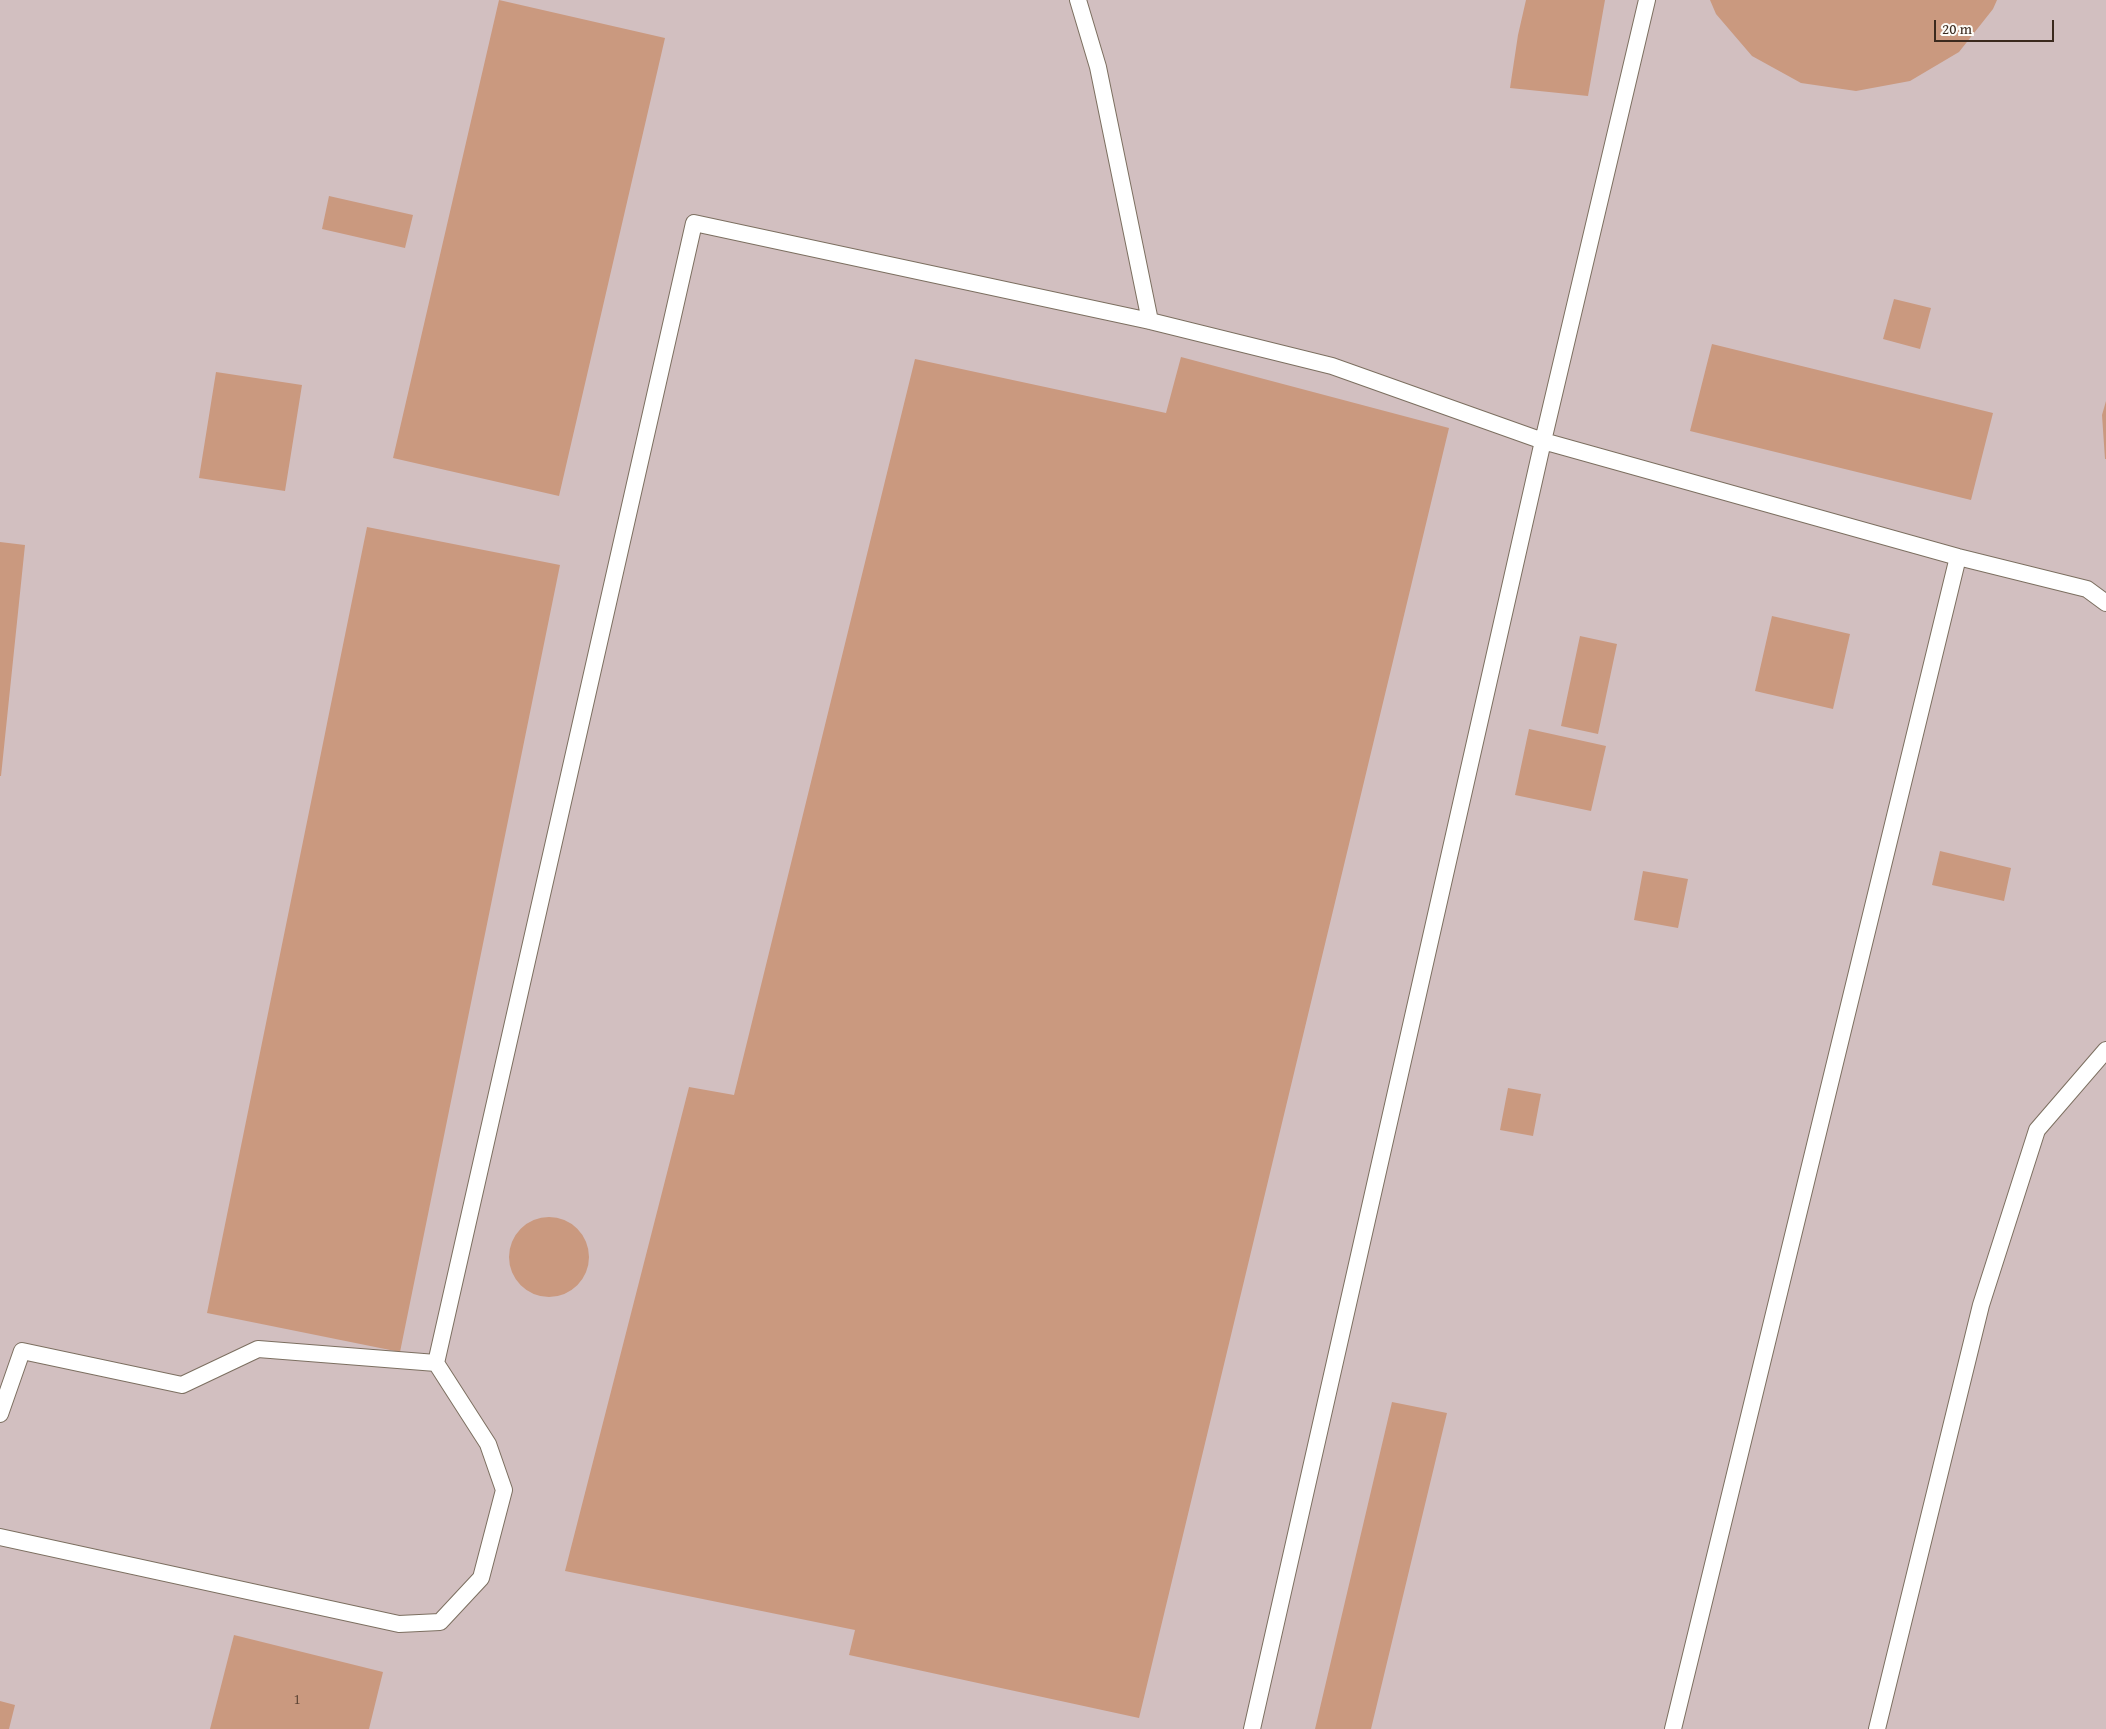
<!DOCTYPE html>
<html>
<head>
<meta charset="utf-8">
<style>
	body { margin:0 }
	#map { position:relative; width:2106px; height:1729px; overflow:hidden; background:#f4eeda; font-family:"Gentium Book Plus",serif }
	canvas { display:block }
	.scale { position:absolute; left:1934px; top:20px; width:120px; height:22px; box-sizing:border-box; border:2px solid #3b2a1e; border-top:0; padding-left:6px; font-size:15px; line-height:18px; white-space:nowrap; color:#3b2a1e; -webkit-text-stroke:4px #fdfcf7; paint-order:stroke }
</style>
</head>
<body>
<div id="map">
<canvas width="2106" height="1729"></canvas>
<div class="scale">20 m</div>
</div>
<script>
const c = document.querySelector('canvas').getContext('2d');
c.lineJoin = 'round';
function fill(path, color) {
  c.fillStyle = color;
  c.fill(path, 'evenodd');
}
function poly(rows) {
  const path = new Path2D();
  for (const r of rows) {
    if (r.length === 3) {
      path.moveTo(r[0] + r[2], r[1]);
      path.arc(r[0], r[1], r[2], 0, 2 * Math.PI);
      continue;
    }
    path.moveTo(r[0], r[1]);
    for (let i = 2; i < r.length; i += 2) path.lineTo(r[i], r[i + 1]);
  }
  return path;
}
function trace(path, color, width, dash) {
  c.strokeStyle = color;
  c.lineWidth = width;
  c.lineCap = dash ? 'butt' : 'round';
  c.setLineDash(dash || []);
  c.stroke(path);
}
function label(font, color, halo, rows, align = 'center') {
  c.font = font + ' "Gentium Book Plus",serif';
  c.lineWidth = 4;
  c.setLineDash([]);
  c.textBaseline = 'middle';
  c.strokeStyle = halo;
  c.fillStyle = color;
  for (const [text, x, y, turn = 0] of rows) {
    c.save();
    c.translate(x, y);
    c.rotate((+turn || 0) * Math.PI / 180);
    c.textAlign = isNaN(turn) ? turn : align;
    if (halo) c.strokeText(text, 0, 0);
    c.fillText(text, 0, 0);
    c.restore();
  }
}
fill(poly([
	[0,0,2106,0,2106,1729,0,1729]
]), '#d2bfc0');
fill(poly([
	[499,0,665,38,559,496,393,458],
	[1526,0,1605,0,1588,96,1510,88,1518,35],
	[1710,0,1997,0,1993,9,1959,52,1910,81,1856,91,1801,83,1752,56,1716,14],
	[329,196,413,215,405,248,322,229],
	[1894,299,1931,308,1920,349,1883,339],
	[1712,344,1993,413,1971,500,1690,431],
	[1181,357,1449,428,1139,1718,849,1655,855,1630,565,1571,689,1087,734,1095,915,359,1166,413],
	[216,372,302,385,285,491,199,478],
	[2106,401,2106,459,2105,459,2102,415],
	[367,527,560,565,400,1352,207,1313],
	[0,542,25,545,1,776,0,776],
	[1772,616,1850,634,1833,709,1755,691],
	[1580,636,1617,644,1598,734,1561,726],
	[1529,729,1606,746,1591,811,1515,795],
	[1940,851,2011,868,2004,901,1932,885],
	[1643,871,1688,879,1678,928,1634,920],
	[1508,1088,1541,1094,1533,1136,1500,1130],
	[549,1257,40],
	[1392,1402,1447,1413,1371,1729,1315,1729],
	[234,1635,383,1672,369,1729,210,1729],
	[0,1701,15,1705,9,1729,0,1729]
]), '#ca997f');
const lane = poly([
	[1078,0,1098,67,1150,321],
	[0,1414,22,1351,182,1385,258,1349,436,1363],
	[0,1537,399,1624,440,1622,481,1578,504,1490,488,1444,436,1363,694,223,1150,321,1332,366,1543,441,1958,557,2087,589,2106,603],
	[1252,1729,1543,441,1647,0],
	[1673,1729,1958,557],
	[1877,1729,1981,1305,2037,1130,2106,1050]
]);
trace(lane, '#7c6f60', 18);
trace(lane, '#fff', 16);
label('14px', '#5f4636', null, [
	["1",297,1700]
]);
</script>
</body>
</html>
